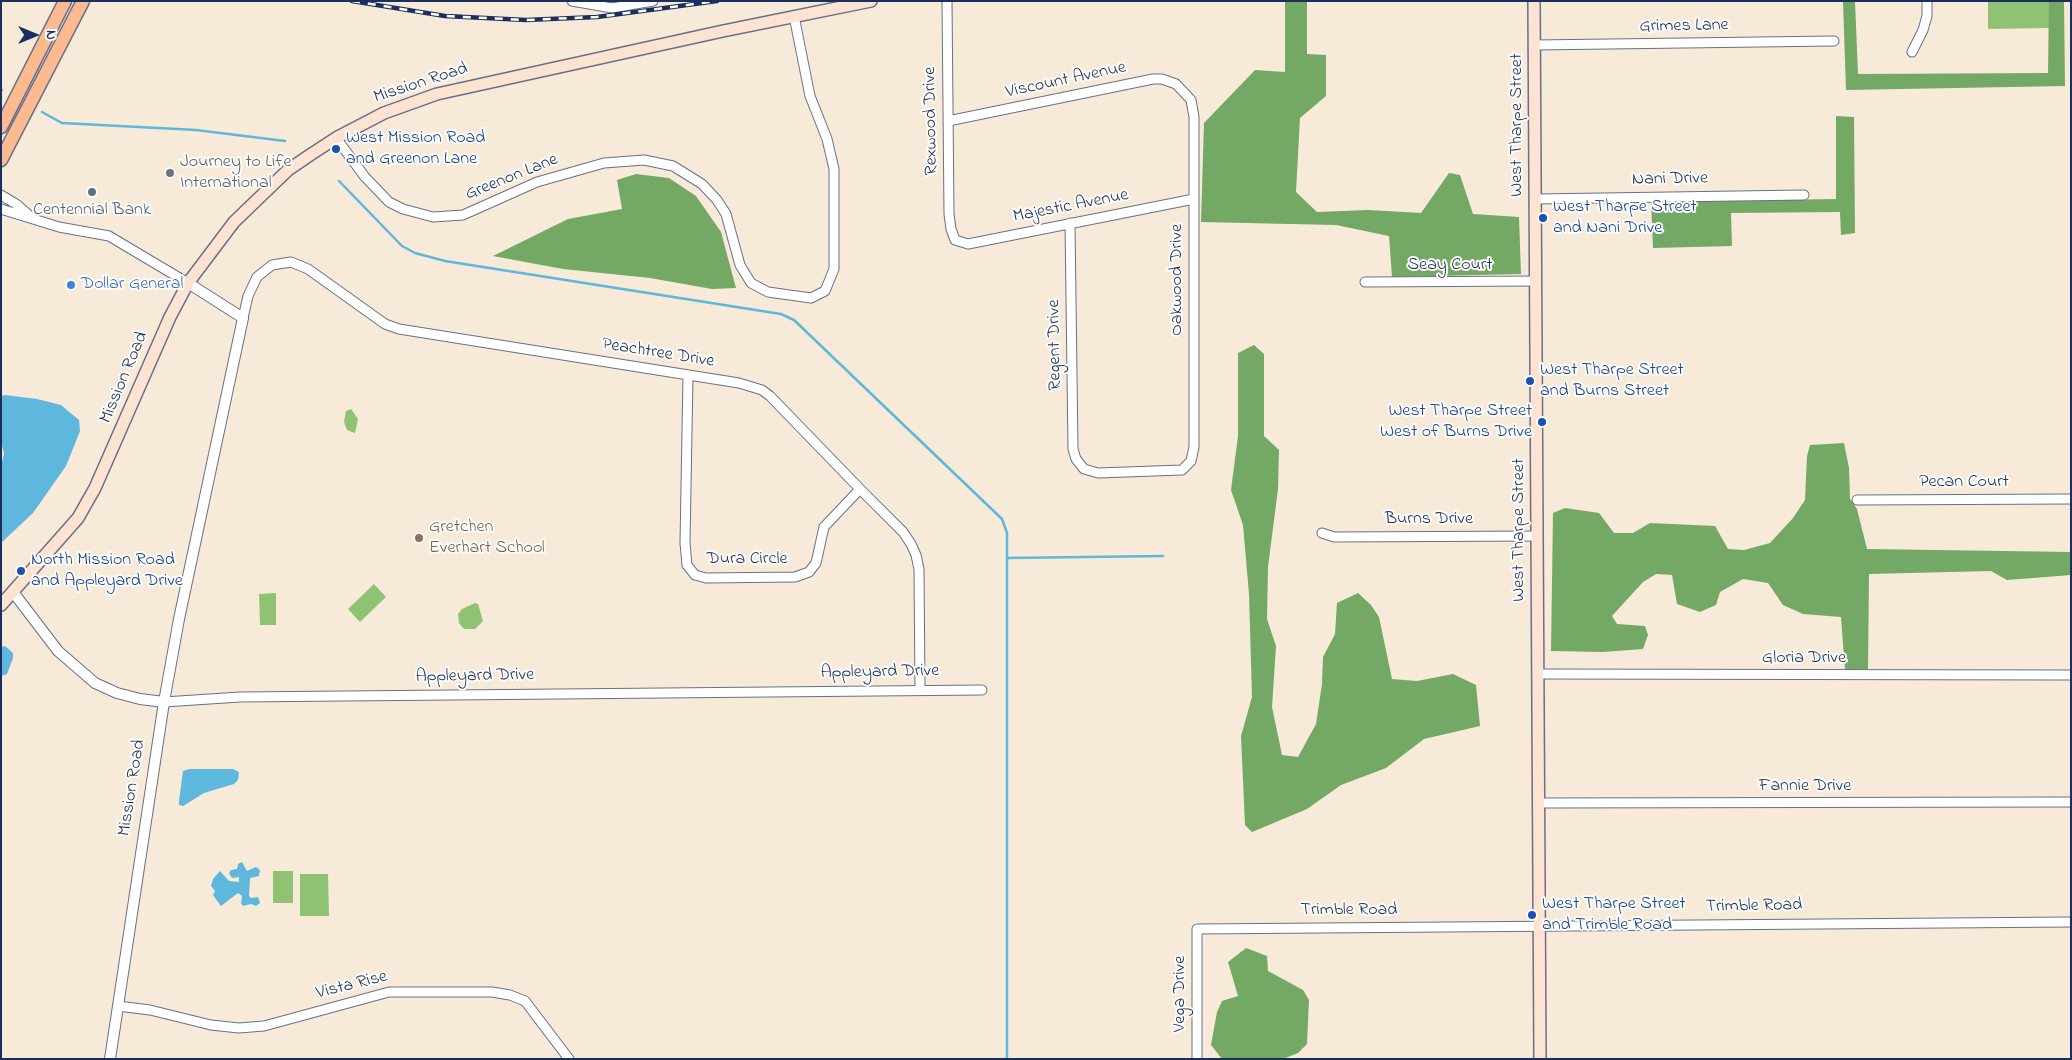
<!DOCTYPE html>
<html>
<head>
<meta charset="utf-8">
<style>
	body { margin:0 }
	#map { position:relative; width:2072px; height:1060px; overflow:hidden; background:#f7ead8; font-family:"Indie Flower",sans-serif }
	canvas { display:block }
	.frame { position:absolute; inset:0; border:2px solid #1b2f5e; pointer-events:none }
	.north { position:absolute; left:10px; top:10px; width:50px; height:50px; -webkit-text-stroke:4px #fdfcf7; paint-order:stroke; rotate:90deg; font-size:14px; font-weight:700; line-height:20px; text-align:center; color:#1b2f5e }
	.north::after { content:''; display:block; margin:auto; width:18px; height:22px; background:#1b2f5e; clip-path:polygon(50% 0,100% 100%,50% 72%,0 100%) }
</style>
</head>
<body>
<div id="map">
<canvas width="2072" height="1060"></canvas>
<div class="frame"></div>
<div class="north">N</div>
</div>
<script>
const c = document.querySelector('canvas').getContext('2d');
c.lineJoin = 'round';
function fill(path, color) {
  c.fillStyle = color;
  c.fill(path, 'evenodd');
}
function poly(rows) {
  const path = new Path2D();
  for (const r of rows) {
    path.moveTo(r[0], r[1]);
    for (let i = 2; i < r.length; i += 2) path.lineTo(r[i], r[i + 1]);
  }
  return path;
}
function trace(path, color, width, dash) {
  c.strokeStyle = color;
  c.lineWidth = width;
  c.lineCap = dash ? 'butt' : 'round';
  c.setLineDash(dash || []);
  c.stroke(path);
}
function label(font, color, halo, rows, align = 'center') {
  c.font = font + ' "Indie Flower",sans-serif';
  c.lineWidth = 4;
  c.setLineDash([]);
  c.textBaseline = 'middle';
  c.strokeStyle = halo;
  c.fillStyle = color;
  for (const [text, x, y, turn = 0] of rows) {
    c.save();
    c.translate(x, y);
    c.rotate((+turn || 0) * Math.PI / 180);
    c.textAlign = isNaN(turn) ? turn : align;
    if (halo) c.strokeText(text, 0, 0);
    c.fillText(text, 0, 0);
    c.restore();
  }
}
fill(poly([
	[1988,1,2049,1,2049,28,1988,29],
	[351,409,358,419,355,433,347,430,344,422,346,411],
	[374,584,386,597,360,622,348,609],
	[276,593,276,625,260,625,259,594],
	[475,603,478,604,483,621,475,629,464,629,459,623,458,614,462,609],
	[273,871,293,871,293,903,273,903],
	[300,874,328,874,329,916,300,916]
]), '#90c273');
fill(poly([
	[1285,1,1307,1,1307,54,1326,55,1326,96,1300,118,1296,192,1317,212,1368,210,1421,213,1449,173,1460,175,1473,214,1519,217,1521,274,1392,277,1389,236,1336,225,1201,222,1204,123,1255,70,1285,72],
	[1843,1,1855,1,1858,74,2048,73,2049,1,2064,1,2065,86,1846,90],
	[1836,116,1854,117,1855,233,1841,235,1840,212,1731,213,1732,246,1653,248,1651,202,1836,199],
	[636,174,669,178,696,196,721,232,736,288,712,289,650,278,563,269,493,256,568,219,622,209,617,180],
	[1254,345,1264,354,1264,436,1279,450,1278,489,1268,567,1267,619,1276,646,1272,707,1282,755,1298,757,1316,724,1322,684,1323,657,1335,634,1337,603,1358,593,1371,605,1379,617,1392,679,1417,681,1453,674,1476,685,1480,726,1424,739,1386,768,1341,785,1307,809,1252,832,1245,825,1241,736,1252,697,1249,594,1243,525,1231,490,1238,436,1238,353],
	[1844,443,1849,468,1850,499,1857,509,1867,549,2071,552,2071,575,2007,580,1991,571,1869,574,1868,669,1845,670,1841,617,1803,614,1783,605,1768,583,1743,579,1720,592,1716,605,1700,612,1677,604,1672,575,1656,574,1643,582,1612,616,1617,624,1645,626,1648,635,1643,649,1603,652,1551,651,1553,513,1565,508,1599,513,1614,533,1633,533,1650,523,1715,526,1728,549,1744,550,1770,543,1793,518,1805,500,1807,456,1810,445],
	[1246,948,1267,956,1268,971,1303,990,1309,1000,1307,1044,1298,1053,1283,1059,1222,1059,1211,1045,1217,1012,1222,1001,1238,996,1228,962]
]), '#74a865');
fill(poly([
	[5,395,37,399,61,405,79,420,80,431,66,466,33,513,1,543,1,466,4,454,1,441,1,396],
	[5,646,13,653,13,658,7,674,1,676,1,647],
	[190,769,233,769,239,772,238,780,234,784,204,793,183,806,179,805,179,801,183,771],
	[242,862,247,871,256,867,260,870,259,876,250,878,249,896,251,898,258,897,260,903,256,906,251,904,243,906,241,903,242,896,238,893,221,906,213,895,215,891,211,886,213,879,220,871,229,881,239,882,239,877,232,878,229,873,231,870,237,869,238,864]
]), '#5eb7dc');
trace(poly([
	[1,90,2,90],
	[42,112,62,123,196,130,285,141],
	[339,181,402,246,415,253,445,261,781,314,794,320,1002,519,1007,533,1007,1059],
	[1007,558,1163,556]
]), '#5eb7dc', 2.5);
const minor = poly([
	[572,1,612,8,653,1],
	[947,1,949,214,951,229,955,240,968,244,1194,199],
	[1535,45,1834,41],
	[1912,52,1923,30,1927,16,1927,1],
	[948,121,1153,79,1162,79,1176,84,1191,100,1194,117,1194,447,1191,461,1182,470,1098,473,1084,469,1076,459,1073,449,1070,223],
	[336,138,365,177,389,202,403,209,433,217,463,215,537,182,604,163,644,160,673,166,702,184,717,200,726,214,740,265,751,283,768,292,811,298,825,291,834,269,834,169,827,139,810,96,794,16],
	[1,195,16,204,31,217],
	[1535,199,1804,195],
	[1,209,59,227,109,236,188,283],
	[1365,282,1536,281],
	[243,318,248,296,257,277,272,265,291,262,308,269,385,324,399,329,739,383,762,390,770,396,860,489,903,532,911,544,916,555,919,569,920,690],
	[688,376,685,543,687,565,695,575,706,578,795,577,809,572,816,563,824,527,860,489],
	[1857,500,2071,499],
	[1322,533,1334,537,1537,536],
	[1538,674,2071,675],
	[164,702,240,697,982,690],
	[1539,803,2071,802],
	[118,1006,150,1010,211,1025,239,1028,264,1026,389,992,492,992,510,995,525,1001,569,1059],
	[1197,1059,1197,929,2071,922]
]);
const tertiary = poly([
	[13,592,58,651,95,683,117,693,140,699,164,702],
	[110,1059,164,702,179,619,243,318,188,283]
]);
const secondary = poly([
	[1534,1,1540,1059],
	[1,605,78,518,95,488,170,317,188,283,234,222,288,170,310,155,336,138,384,113,437,94,723,31,871,1]
]);
const primary = poly([
	[1,127,65,1],
	[1,160,83,1]
]);
trace(minor, '#687089', 11);
trace(tertiary, '#687089', 12);
trace(secondary, '#687089', 14);
trace(primary, '#687089', 15);
trace(minor, '#fff', 9);
trace(tertiary, '#fff', 10);
trace(secondary, '#fee3d2', 11);
trace(primary, '#fcba8e', 12);
const rail = poly([
	[352,1,445,16,526,20,597,17,717,1]
]);
trace(rail, '#1b2f5e', 4.5);
trace(rail, '#fdfcf7', 2.5, [8]);
for (const [x, y, r, color] of [
	[336,149,5,"#1a4fb4"],
	[170,173,5,"#6b7280"],
	[92,192,5,"#5c6f8a"],
	[1543,218,5,"#1a4fb4"],
	[71,285,5,"#3f7fe0"],
	[1530,381,5,"#1a4fb4"],
	[1542,422,5,"#1a4fb4"],
	[419,538,5,"#8d6e63"],
	[21,571,5,"#1a4fb4"],
	[1532,915,5,"#1a4fb4"]
]) {
  const dot = new Path2D();
  dot.arc(x, y, r, 0, 2 * Math.PI);
  c.fillStyle = color;
  c.fill(dot);
  trace(dot, '#fdfcf7', 2);
}
label('18px', '#1b2f5e', '#fdfcf7', [
	["Grimes Lane",1684,27,-1],
	["Viscount Avenue",1066,81,-12],
	["Mission Road",421,84,-18],
	["Rexwood Drive",932,121,-91],
	["West Tharpe Street",1518,125,-90],
	["Greenon Lane",512,178,-22],
	["Nani Drive",1670,180,-1],
	["Majestic Avenue",1071,207,-11],
	["Seay Court",1450,266],
	["Oakwood Drive",1178,280,-90],
	["Regent Drive",1056,345,-91],
	["Peachtree Drive",658,354,9],
	["Mission Road",125,378,-67],
	["Pecan Court",1964,483],
	["Burns Drive",1429,520],
	["West Tharpe Street",1520,530,-90],
	["Dura Circle",747,560],
	["Gloria Drive",1804,659],
	["Appleyard Drive",880,673,-1],
	["Appleyard Drive",475,677,-1],
	["Fannie Drive",1805,787],
	["Mission Road",133,788,-81],
	["Trimble Road",1754,907,-1],
	["Trimble Road",1349,911],
	["Vista Rise",352,986,-14],
	["Vega Drive",1181,994,-90]
]);
label('18px', '#164399', '#fdfcf7', [
	["West Mission Road",346,139],
	["and Greenon Lane",346,160],
	["West Tharpe Street",1553,208],
	["and Nani Drive",1553,229],
	["West Tharpe Street",1540,371],
	["and Burns Street",1540,392],
	["West Tharpe Street",1532,412,"right"],
	["West of Burns Drive",1532,433,"right"],
	["North Mission Road",31,561],
	["and Appleyard Drive",31,582],
	["West Tharpe Street",1542,905],
	["and Trimble Road",1542,926]
], 'left');
label('18px', '#5b616d', '#fdfcf7', [
	["Journey to Life",180,163],
	["International",180,184]
], 'left');
label('18px', '#4e5e75', '#fdfcf7', [
	["Centennial Bank",92,211]
]);
label('18px', '#366cbe', '#fdfcf7', [
	["Dollar General",81,285]
], 'left');
label('18px', '#785e54', '#fdfcf7', [
	["Gretchen",429,528],
	["Everhart School",429,549]
], 'left');
</script>
</body>
</html>
